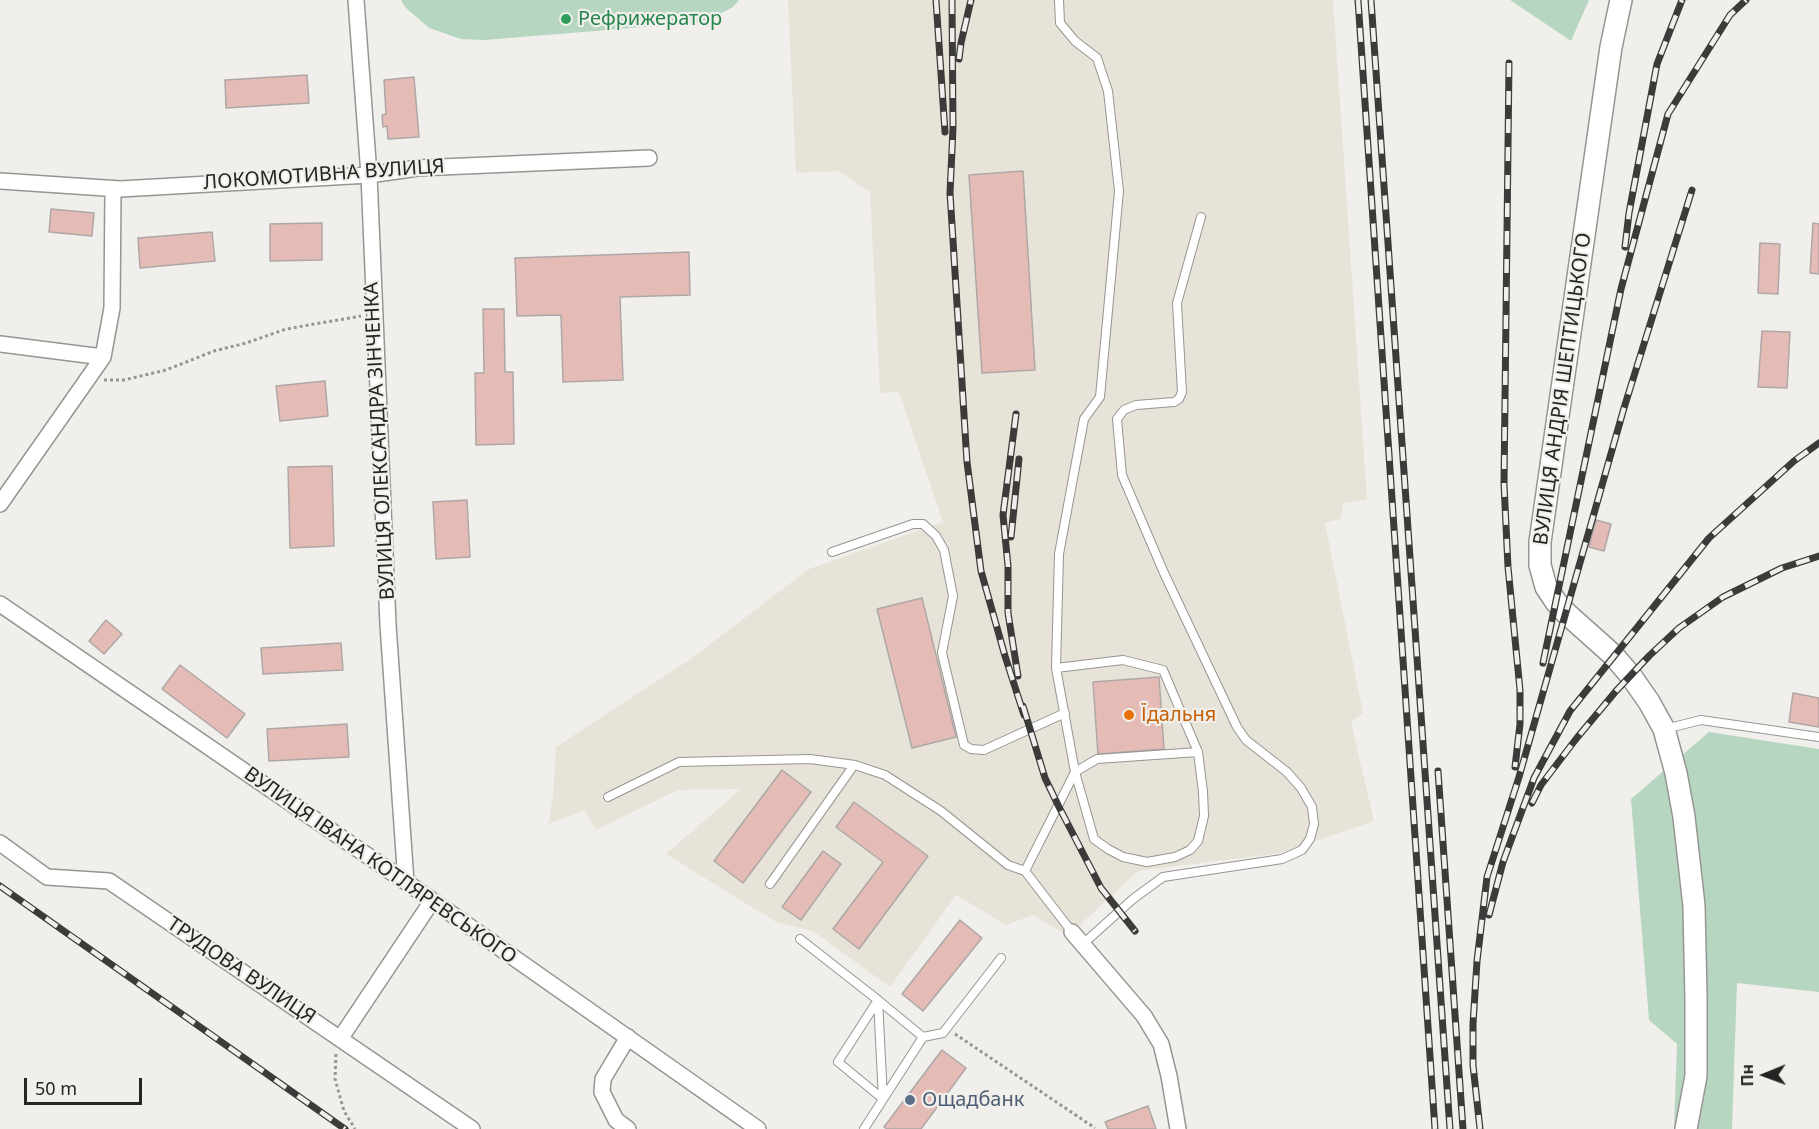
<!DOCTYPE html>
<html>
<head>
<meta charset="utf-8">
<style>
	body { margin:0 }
	#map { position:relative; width:1819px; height:1129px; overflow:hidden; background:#f1efeb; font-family:"Noto Sans",sans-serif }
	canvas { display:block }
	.north { position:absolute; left:1735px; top:1045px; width:60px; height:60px; -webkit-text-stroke:4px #f1efeb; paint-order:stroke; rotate:269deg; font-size:16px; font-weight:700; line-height:24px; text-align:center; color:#262523 }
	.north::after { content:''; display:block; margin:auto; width:21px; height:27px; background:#262523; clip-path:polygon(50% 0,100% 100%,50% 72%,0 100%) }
	.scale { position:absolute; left:24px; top:1078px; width:118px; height:27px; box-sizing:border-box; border:3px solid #262523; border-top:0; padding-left:8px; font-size:18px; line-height:21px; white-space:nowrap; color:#262523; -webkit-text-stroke:4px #f1efeb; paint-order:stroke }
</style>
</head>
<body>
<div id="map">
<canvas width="1819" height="1129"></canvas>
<div class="north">Пн</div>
<div class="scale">50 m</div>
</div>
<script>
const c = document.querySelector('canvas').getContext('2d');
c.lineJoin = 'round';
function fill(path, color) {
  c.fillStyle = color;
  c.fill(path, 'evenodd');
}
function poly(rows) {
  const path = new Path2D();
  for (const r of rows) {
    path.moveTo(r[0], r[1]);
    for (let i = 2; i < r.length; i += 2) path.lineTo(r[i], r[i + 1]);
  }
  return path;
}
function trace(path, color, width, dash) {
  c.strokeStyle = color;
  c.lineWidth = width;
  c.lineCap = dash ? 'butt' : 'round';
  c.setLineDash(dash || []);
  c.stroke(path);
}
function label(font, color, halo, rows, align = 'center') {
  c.font = font + ' "Noto Sans",sans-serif';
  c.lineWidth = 4.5;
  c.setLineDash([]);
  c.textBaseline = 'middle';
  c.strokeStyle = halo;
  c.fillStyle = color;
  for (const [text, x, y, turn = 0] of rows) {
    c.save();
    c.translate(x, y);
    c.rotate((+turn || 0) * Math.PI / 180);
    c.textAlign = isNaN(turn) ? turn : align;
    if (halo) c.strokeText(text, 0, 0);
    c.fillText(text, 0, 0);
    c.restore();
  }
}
fill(poly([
	[788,0,1333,0,1367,499,1343,503,1341,519,1325,523,1363,713,1351,722,1374,821,1280,853,1138,871,1068,936,1033,915,1006,925,956,895,890,987,813,931,776,922,666,854,741,789,678,790,596,830,585,810,548,824,553,797,556,747,689,660,809,569,943,522,899,392,880,393,870,192,839,171,796,173]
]), '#e8e3d8');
fill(poly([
	[401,0,739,0,733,7,705,22,485,40,461,39,429,28,405,7],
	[1510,0,1589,0,1571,41],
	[1709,732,1819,749,1819,992,1737,983,1732,1129,1674,1129,1677,1044,1649,1020,1631,799]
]), '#b7d6c1');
const building = poly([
	[307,75,309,103,226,108,225,80,307,75],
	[414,77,419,137,388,139,387,126,383,127,382,115,386,114,384,80,414,77],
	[1023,171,1035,370,982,373,969,175,1023,171],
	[51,209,94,213,92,236,49,232,51,209],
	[322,223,322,260,270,261,270,224,322,223],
	[1813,223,1819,224,1819,274,1810,273,1813,223],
	[212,232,215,261,140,268,138,238,212,232],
	[1760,243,1780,244,1778,294,1758,293,1760,243],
	[689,252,690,295,620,297,623,380,563,382,561,315,517,316,515,258,689,252],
	[483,309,504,309,505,372,513,372,514,444,476,445,475,373,484,373,483,309],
	[1762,331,1790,332,1787,388,1758,387,1762,331],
	[325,381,328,416,280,421,276,386,325,381],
	[332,466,334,546,290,548,288,467,332,466],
	[467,500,470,557,436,559,433,502,467,500],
	[1596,520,1611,524,1604,551,1589,547,1596,520],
	[922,598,956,737,912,748,877,609,922,598],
	[106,620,122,634,104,654,89,641,106,620],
	[341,643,343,670,263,674,261,648,341,643],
	[180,665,245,714,227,738,162,689,180,665],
	[1159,677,1164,749,1098,754,1093,682,1159,677],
	[1793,693,1819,698,1819,727,1789,722,1793,693],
	[347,724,349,757,269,761,267,729,347,724],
	[782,770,811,792,743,883,714,861,782,770],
	[854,802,928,856,859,949,833,929,883,862,836,827,854,802],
	[823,851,841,864,801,920,782,907,823,851],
	[960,920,982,938,923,1011,902,994,960,920],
	[942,1050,966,1068,921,1129,887,1129,884,1127,942,1050],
	[1148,1106,1156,1129,1108,1129,1105,1122,1148,1106]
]);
fill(building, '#e5bbb5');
trace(building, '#ada8a7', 1.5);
const service = poly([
	[832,552,913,524,923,524,936,536,944,550,953,596,942,653,964,745,971,749,984,750,1065,713],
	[1056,668,1123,660,1163,670,1198,752,1203,792,1204,816,1198,841,1190,850,1175,857,1147,862,1123,857,1108,849,1094,839,1075,772,1056,668,1059,554,1084,419,1100,397,1119,191,1108,91,1097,58,1075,41,1060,23,1059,0],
	[1665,729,1701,720,1819,737],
	[608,797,679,762,810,759,855,765,885,775,941,811,1008,865,1025,871,1072,932],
	[1025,871,1075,772,1097,759,1198,752],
	[770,884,854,765],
	[800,939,878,1000,883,1099],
	[1083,944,1133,899,1163,877,1282,859,1302,850,1310,839,1314,824,1312,807,1301,788,1287,772,1246,740,1237,727,1164,573,1122,475,1117,419,1124,410,1136,405,1174,402,1179,399,1182,392,1177,303,1201,217],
	[883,1099,838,1062,878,1000,923,1037],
	[864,1129,923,1037,943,1033,1001,958]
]);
const minor = poly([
	[356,0,369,175,388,625,406,882],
	[0,181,120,189,369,175,418,168,649,158],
	[0,344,103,357],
	[0,504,103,357,112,308,113,189],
	[0,604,406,882,758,1129],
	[0,843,47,877,109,881,472,1129],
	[1072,932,1144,1016,1161,1044,1169,1076,1178,1129],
	[628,1037,603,1079,602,1092,616,1120,628,1129],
	[340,1039,432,901]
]);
const secondary = poly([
	[1621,0,1611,47,1540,542,1540,565,1546,587,1556,602,1566,613,1613,655,1631,676,1649,702,1664,729,1676,773,1684,817,1694,906,1696,999,1696,1076,1686,1129]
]);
trace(service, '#979591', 10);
trace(minor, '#979591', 18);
trace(secondary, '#979591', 24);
trace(poly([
	[104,380,124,380,166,370,214,351,246,343,286,329,361,316],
	[955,1034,1095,1128],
	[336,1054,335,1079,344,1111,355,1129]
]), '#969592', 3, [3, 3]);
trace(service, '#fff', 8);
trace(minor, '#fff', 15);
trace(secondary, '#fff', 21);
const rail = poly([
	[936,0,945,132],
	[952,0,953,128,950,193,967,462,981,571,1005,656,1024,715],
	[1358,0,1435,1129],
	[1371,0,1450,1129],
	[959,59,961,43,971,0],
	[1509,63,1504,484,1508,567,1520,690,1520,724,1515,767],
	[1625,247,1629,213,1657,64,1682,0],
	[1016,414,1003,515,1008,566,1008,613,1018,676],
	[1011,537,1019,459],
	[1543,663,1621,289,1668,114,1730,15,1746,0],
	[1023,706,1045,778,1058,805,1101,888,1135,931],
	[1438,771,1463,1129],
	[1532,803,1541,785,1576,739,1616,691,1649,656,1679,628,1723,597,1782,568,1819,556],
	[0,886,345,1129],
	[1489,915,1503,862,1534,778,1570,711,1709,538,1794,461,1819,443],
	[1480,1129,1473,1065,1473,1024,1477,961,1487,877,1519,777,1624,408,1692,190]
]);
trace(rail, '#3c3b39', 7);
trace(rail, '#f1efeb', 4.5, [14]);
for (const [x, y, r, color] of [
	[566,19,6,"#2e9e5b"],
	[1129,715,6,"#e8710a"],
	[910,1100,6,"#5c6f8a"]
]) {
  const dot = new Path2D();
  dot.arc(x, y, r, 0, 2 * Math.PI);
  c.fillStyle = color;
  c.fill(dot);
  trace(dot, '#f1efeb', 2);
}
label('20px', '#27864d', '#f1efeb', [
	["Рефрижератор",578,19]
], 'left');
label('20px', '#262523', '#f1efeb', [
	["ЛОКОМОТИВНА ВУЛИЦЯ",324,175,-4],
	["ВУЛИЦЯ АНДРІЯ ШЕПТИЦЬКОГО",1563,389,-82],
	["ВУЛИЦЯ ОЛЕКСАНДРА ЗІНЧЕНКА",380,441,-93],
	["ВУЛИЦЯ ІВАНА КОТЛЯРЕВСЬКОГО",380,866,35],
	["ТРУДОВА ВУЛИЦЯ",241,971,34]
]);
label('20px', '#c56008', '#f1efeb', [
	["Їдальня",1141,715]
], 'left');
label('20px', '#4e5e75', '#f1efeb', [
	["Ощадбанк",922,1100]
], 'left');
</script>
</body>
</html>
